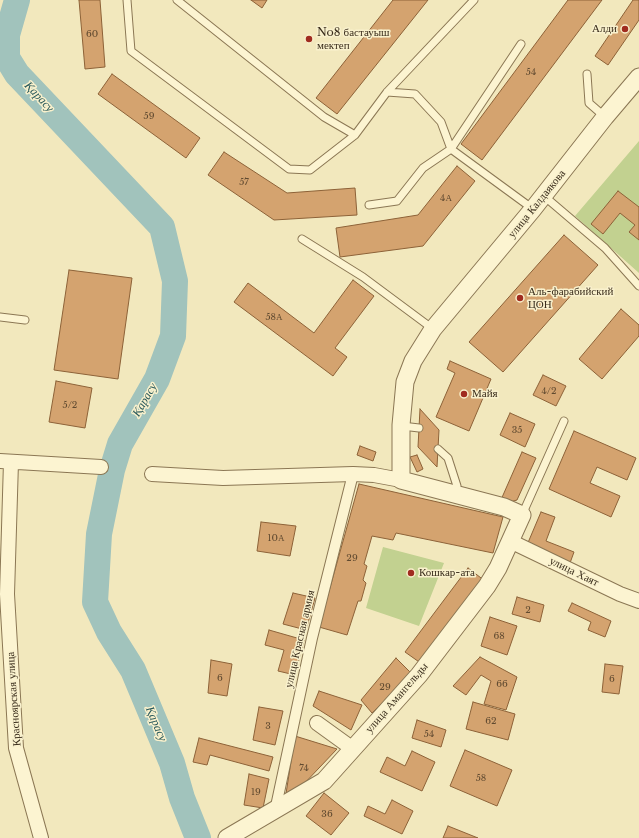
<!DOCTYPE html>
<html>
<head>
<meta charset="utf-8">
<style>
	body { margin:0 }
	canvas { display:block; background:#f2e8bd }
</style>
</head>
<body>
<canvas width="639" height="838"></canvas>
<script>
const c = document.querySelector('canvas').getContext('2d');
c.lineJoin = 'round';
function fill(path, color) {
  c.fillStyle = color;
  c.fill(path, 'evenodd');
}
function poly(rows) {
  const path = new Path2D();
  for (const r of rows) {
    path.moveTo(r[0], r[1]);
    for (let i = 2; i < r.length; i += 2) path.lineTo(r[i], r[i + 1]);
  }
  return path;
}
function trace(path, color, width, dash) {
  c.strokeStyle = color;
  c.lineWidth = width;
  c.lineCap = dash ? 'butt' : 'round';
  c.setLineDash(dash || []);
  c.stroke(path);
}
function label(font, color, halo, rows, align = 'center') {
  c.font = font + ' "Libre Baskerville",serif';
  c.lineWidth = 3;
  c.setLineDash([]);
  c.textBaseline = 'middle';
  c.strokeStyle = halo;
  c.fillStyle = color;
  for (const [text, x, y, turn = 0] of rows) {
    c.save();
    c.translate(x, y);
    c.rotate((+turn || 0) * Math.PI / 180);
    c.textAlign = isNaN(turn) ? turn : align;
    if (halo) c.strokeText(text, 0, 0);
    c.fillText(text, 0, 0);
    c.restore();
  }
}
fill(poly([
	[639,141,639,273,575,216],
	[383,547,444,563,419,626,366,608]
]), '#c2d190');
trace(poly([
	[17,0,7,35,7,58,17,74,162,227,175,281,173,336,157,379,120,444,112,470,99,534,95,602,109,632,133,670,172,763,182,798,198,838]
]), '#a1c3bc', 26);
const building = poly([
	[79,0,100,0,105,67,85,69,79,0],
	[251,0,267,0,262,8,251,0],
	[393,0,428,0,337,114,316,98,393,0],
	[568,0,602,0,482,160,461,144,568,0],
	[633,0,639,0,639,20,608,65,595,56,633,0],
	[112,74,200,138,186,158,98,94,112,74],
	[224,152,287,193,355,188,357,215,274,220,208,175,224,152],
	[457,166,475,181,423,246,340,257,336,228,418,215,457,166],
	[618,191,639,207,639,240,629,232,635,225,620,213,603,234,591,224,618,191],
	[564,235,598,265,503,372,469,342,564,235],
	[69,270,132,278,118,379,54,370,69,270],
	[353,280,374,296,335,348,347,357,333,376,234,302,248,283,314,333,353,280],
	[621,309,639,325,639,336,602,379,579,359,621,309],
	[450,361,491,379,469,431,436,417,455,373,447,369,450,361],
	[543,375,566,386,556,406,533,395,543,375],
	[56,381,92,388,85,428,49,422,56,381],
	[420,409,439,430,437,467,418,447,420,409],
	[510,413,535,424,525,447,500,435,510,413],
	[574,431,636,458,627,480,597,467,590,483,620,496,611,517,549,489,574,431],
	[360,446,376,452,373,461,357,455,360,446],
	[522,452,536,458,517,500,503,504,500,502,522,452],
	[417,455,423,469,417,472,410,457,417,455],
	[359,484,503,517,493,553,396,533,393,540,372,536,364,564,367,566,363,580,366,583,361,601,358,601,347,635,319,627,359,484],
	[541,512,555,517,546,541,574,552,570,563,527,545,541,512],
	[261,522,296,526,290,556,257,551,261,522],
	[468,568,485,581,422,664,405,652,468,568],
	[293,593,315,598,306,630,283,624,293,593],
	[517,597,544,605,540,622,512,614,517,597],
	[572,603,611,621,605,637,588,630,591,622,568,611,572,603],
	[490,617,517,626,507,655,481,646,490,617],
	[269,630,304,640,295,675,278,671,284,650,265,645,269,630],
	[480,657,517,677,506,710,484,704,491,681,481,675,466,695,453,686,480,657],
	[396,658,412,674,372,713,361,700,396,658],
	[211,660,232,664,227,696,208,693,211,660],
	[605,664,623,666,619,694,602,692,605,664],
	[319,691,362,705,351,730,313,706,319,691],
	[473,702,515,714,508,740,466,729,473,702],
	[259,707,283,711,275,745,253,740,259,707],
	[417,720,446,730,441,747,412,738,417,720],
	[295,736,337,749,301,787,285,800,295,736],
	[199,738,273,757,269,771,210,755,207,765,193,762,199,738],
	[465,750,512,770,497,806,450,786,465,750],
	[412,751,435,762,422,791,380,772,387,757,405,766,412,751],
	[249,774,269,779,263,808,244,805,249,774],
	[324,793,349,813,331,835,306,816,324,793],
	[392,800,413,811,402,834,364,816,368,806,385,814,392,800],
	[448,826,478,838,443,838,448,826]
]);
fill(building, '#d4a36f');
trace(building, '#8d6238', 1);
const service = poly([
	[127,0,131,51,289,169,310,170,355,135,387,92,474,0],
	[177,0,324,117,355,135],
	[587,74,589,103,605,117],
	[387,92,415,94,441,122,451,149,533,209],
	[544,196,605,248,639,286],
	[369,205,397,201,423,168,451,149,521,44],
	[302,239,363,277,433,329],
	[0,317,25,320],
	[402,426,419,428],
	[438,449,448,458,457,486,455,493],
	[522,515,564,421]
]);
const pedestrian = poly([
	[275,811,312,638,353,474]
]);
const minor = poly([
	[0,461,101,467],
	[11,462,7,594,16,748,41,838],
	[152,474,223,478,353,474,374,475,401,480],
	[510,541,620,594,639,601],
	[317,723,353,749]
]);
const tertiary = poly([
	[227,838,324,781,419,675,487,586,498,568,522,515,504,507,401,480,401,425,405,382,413,361,433,329,533,209,605,117,639,77]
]);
trace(service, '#8b7754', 9);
trace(pedestrian, '#8b7754', 12);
trace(minor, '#8b7754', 16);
trace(tertiary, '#8b7754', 19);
trace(service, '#fcf4d1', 7);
trace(pedestrian, '#fcf4d1', 10);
trace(minor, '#fcf4d1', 14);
trace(tertiary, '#fcf4d1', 17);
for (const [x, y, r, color] of [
	[625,29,4,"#a02b1f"],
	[309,39,4,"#a02b1f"],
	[520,298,4,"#a02b1f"],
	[464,394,4,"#a02b1f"],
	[411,573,4,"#a02b1f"]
]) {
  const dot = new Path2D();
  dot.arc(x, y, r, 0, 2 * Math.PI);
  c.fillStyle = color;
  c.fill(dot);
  trace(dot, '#f9f1cd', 1.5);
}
label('9px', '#604a30', null, [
	["60",92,34],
	["54",531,72],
	["59",149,116],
	["57",244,182],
	["4А",446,198],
	["58А",274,317],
	["4/2",549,391],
	["5/2",70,405],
	["35",517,430],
	["10А",276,538],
	["29",352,558],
	["2",528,610],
	["68",499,636],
	["6",220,678],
	["6",612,679],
	["66",502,684],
	["29",385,687],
	["62",491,721],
	["3",268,726],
	["54",429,734],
	["74",304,768],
	["58",481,778],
	["19",256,792],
	["36",327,814]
]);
label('11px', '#392c1b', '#f9f1cd', [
	["Алди",617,29,"right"],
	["No8 бастауыш",317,33],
	["мектеп",317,46],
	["Аль-фарабийский",528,292],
	["ЦОН",528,305],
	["Майя",472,394],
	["Кошкар-ата",419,573]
], 'left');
label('11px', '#392c1b', '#f9f1cd', [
	["улица Калдаякова",537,204,-51],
	["улица Хаят",574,572,26],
	["улица Красная армия",300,639,-77],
	["улица Амангельды",397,698,-49],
	["Красноярская улица",14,699,-94]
]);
label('italic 12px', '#28585a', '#f9f1cd', [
	["Қарасу",39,97,47],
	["Қарасу",145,400,-60],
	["Қарасу",156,724,67]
]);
</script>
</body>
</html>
